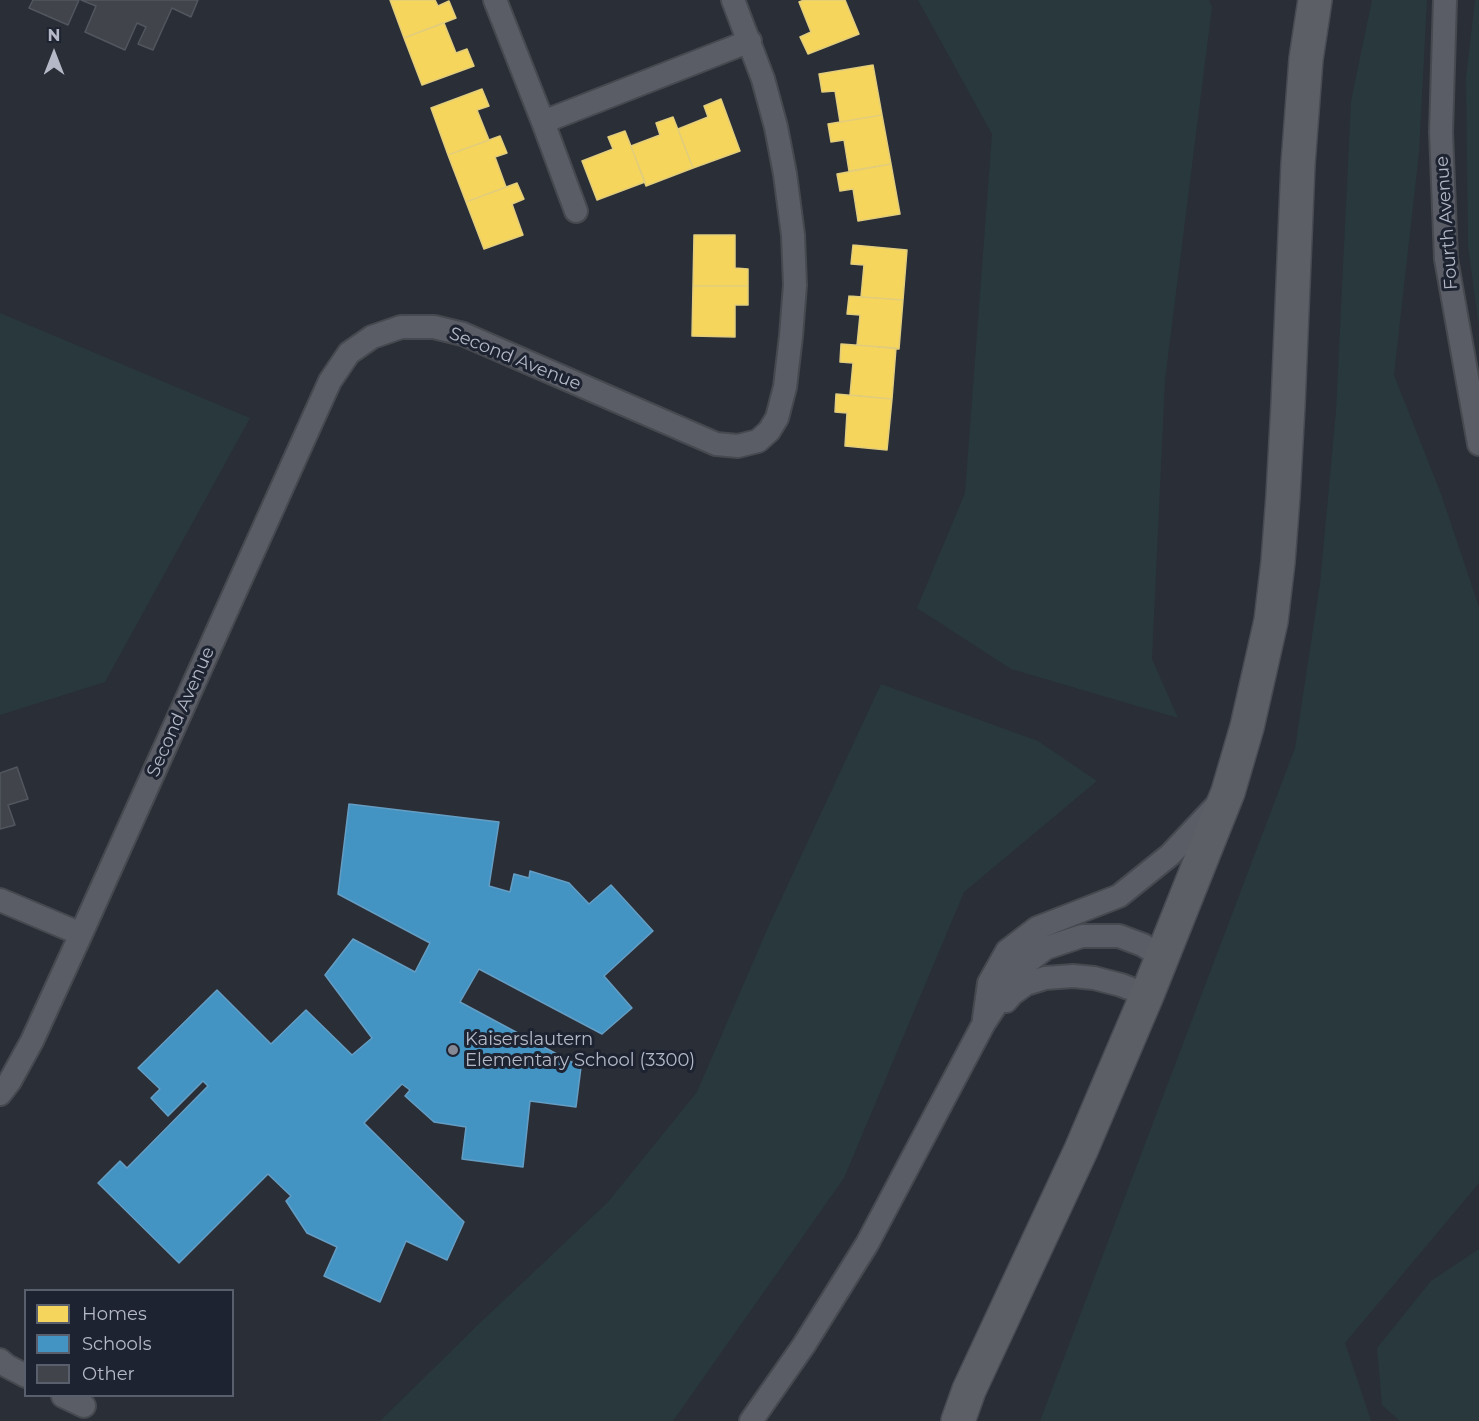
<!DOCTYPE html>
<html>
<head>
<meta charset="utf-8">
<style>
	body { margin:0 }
	#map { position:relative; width:1479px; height:1421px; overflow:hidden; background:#2a2e36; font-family:Montserrat,sans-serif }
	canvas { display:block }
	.legend { position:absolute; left:24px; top:1289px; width:210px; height:108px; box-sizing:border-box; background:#1e2331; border:2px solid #5a5f6d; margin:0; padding:8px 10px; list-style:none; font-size:18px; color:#b5b9c7 }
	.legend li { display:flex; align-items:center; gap:12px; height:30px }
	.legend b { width:30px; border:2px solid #5a5f6d }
	.north { position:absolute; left:24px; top:24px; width:60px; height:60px; -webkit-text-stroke:4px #1e2331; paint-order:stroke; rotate:0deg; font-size:16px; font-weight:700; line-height:24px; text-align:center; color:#b5b9c7 }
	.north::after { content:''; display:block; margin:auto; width:21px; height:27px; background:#b5b9c7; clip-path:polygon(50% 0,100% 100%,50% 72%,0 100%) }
</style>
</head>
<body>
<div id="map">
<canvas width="1479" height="1421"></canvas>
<ul class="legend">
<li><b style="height:16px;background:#f6d55c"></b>Homes</li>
<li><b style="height:16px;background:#4393c3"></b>Schools</li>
<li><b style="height:16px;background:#41444b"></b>Other</li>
</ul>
<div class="north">N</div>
</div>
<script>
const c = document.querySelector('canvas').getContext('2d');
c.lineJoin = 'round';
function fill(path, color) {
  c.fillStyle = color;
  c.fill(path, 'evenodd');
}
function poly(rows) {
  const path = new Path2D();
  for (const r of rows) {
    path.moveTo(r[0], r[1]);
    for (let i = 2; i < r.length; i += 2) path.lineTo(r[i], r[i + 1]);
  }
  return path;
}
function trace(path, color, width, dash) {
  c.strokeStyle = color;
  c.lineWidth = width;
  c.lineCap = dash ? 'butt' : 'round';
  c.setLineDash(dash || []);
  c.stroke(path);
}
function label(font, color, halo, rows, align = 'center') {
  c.font = font + ' Montserrat,sans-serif';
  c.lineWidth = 6;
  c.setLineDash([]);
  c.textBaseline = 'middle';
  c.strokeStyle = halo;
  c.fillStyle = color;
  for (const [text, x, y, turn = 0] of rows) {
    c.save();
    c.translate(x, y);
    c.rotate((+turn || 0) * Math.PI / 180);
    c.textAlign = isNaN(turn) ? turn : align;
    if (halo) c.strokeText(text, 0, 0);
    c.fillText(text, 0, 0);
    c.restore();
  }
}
fill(poly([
	[918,0,1209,0,1212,7,1165,380,1152,659,1178,718,1011,669,917,608,965,493,992,134],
	[1372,0,1427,0,1419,153,1394,375,1441,494,1479,607,1479,1183,1345,1343,1371,1421,1040,1421,1295,748,1320,583,1336,411,1351,101],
	[1475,0,1479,0,1479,328,1468,246,1466,78],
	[0,313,250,418,105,682,0,715],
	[881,684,1038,741,1097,781,964,892,844,1178,673,1421,380,1421,483,1320,608,1202,697,1092,770,923],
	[1479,1249,1479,1421,1400,1421,1382,1405,1377,1348,1431,1281]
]), '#28383c');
const homes = poly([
	[390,0,435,0,438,6,449,1,456,18,404,38,390,0],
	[804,0,845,0,859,34,808,54,800,37,811,32,799,2,804,0],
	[444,23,456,53,467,49,474,66,422,85,404,38,444,23],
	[873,65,882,115,840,122,835,91,822,92,819,74,873,65],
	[482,89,489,106,477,110,489,140,448,155,431,108,482,89],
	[721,99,740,151,693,168,678,129,708,117,704,106,721,99],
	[882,115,891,164,849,171,844,140,831,142,828,124,882,115],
	[673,117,693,168,646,186,631,146,660,135,656,123,673,117],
	[625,131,645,182,597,200,582,161,613,149,608,137,625,131],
	[500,136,507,153,495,157,506,187,466,202,448,155,500,136],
	[891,164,900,214,858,221,853,189,840,191,837,174,891,164],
	[517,183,524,199,512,204,523,235,484,249,466,202,517,183],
	[694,235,735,235,735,268,748,269,748,286,693,286,694,235],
	[853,245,907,250,903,300,861,297,864,265,851,264,853,245],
	[693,286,748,286,748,305,735,305,735,337,692,336,693,286],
	[849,296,903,300,899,349,857,345,860,315,847,314,849,296],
	[841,344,896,348,892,399,850,395,853,363,840,362,841,344],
	[836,394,892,399,887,450,845,446,847,413,835,412,836,394]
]);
fill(homes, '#f6d55c');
trace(homes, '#e2cd7c', 1.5);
const schools = poly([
	[349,804,499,822,489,886,510,892,514,874,529,878,530,871,569,883,589,904,611,885,653,931,604,976,632,1008,602,1034,479,969,460,1002,581,1067,576,1107,530,1101,523,1167,462,1159,466,1127,434,1122,405,1096,410,1090,402,1084,364,1123,464,1222,447,1260,406,1241,380,1302,324,1276,337,1247,307,1233,286,1201,291,1196,268,1174,179,1263,98,1183,120,1161,127,1168,208,1086,203,1081,168,1116,151,1098,160,1089,138,1068,217,990,271,1044,306,1010,352,1055,372,1038,325,975,353,939,415,972,430,943,338,894,349,804]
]);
fill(schools, '#4393c3');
trace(schools, '#659ec4', 1.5);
const building = poly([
	[33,0,79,0,68,25,29,8,33,0],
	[81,0,198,0,191,17,172,8,153,50,138,44,146,27,137,23,125,50,85,32,96,6,81,0],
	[17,767,28,799,8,805,15,825,0,829,0,773,17,767]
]);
fill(building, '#41444b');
trace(building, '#52565e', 1.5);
const minor = poly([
	[495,0,543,122,576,211],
	[1445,0,1441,132,1446,259,1479,444],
	[543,122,750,41],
	[0,900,81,934],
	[1006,1001,1012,994,1026,984,1045,978,1073,976,1094,978,1121,985,1147,995],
	[984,1019,989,983,1007,951,1037,928,1119,896,1170,855,1217,805],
	[0,1094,10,1081,32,1041,81,934,330,381,349,353,372,337,401,327,434,327,463,334,716,444,738,446,758,441,769,431,777,418,785,387,791,336,795,285,793,235,785,174,776,127,763,79,733,0],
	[0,1360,7,1366,26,1376],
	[63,1396,84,1406],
	[751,1421,804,1345,867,1244,984,1023,1021,967,1046,948,1082,936,1119,936,1143,945,1163,958]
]);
const primary = poly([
	[958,1421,969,1390,1081,1150,1147,995,1228,792,1247,727,1271,621,1278,562,1283,496,1288,405,1298,164,1306,59,1315,0]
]);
trace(minor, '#46494f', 26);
trace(primary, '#484b53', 36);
trace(minor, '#5a5d65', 22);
trace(primary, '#5d5f66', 33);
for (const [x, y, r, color] of [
	[453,1050,6,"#848894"]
]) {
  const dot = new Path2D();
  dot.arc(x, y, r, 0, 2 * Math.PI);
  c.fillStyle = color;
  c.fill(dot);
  trace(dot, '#1e2331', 2);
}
label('18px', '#b5b9c7', '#1e2331', [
	["Fourth Avenue",1447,223,-94],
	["Second Avenue",515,359,22],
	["Second Avenue",181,712,-66]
]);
label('18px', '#b5b9c7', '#1e2331', [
	["Kaiserslautern",465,1040],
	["Elementary School (3300)",465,1061]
], 'left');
</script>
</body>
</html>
